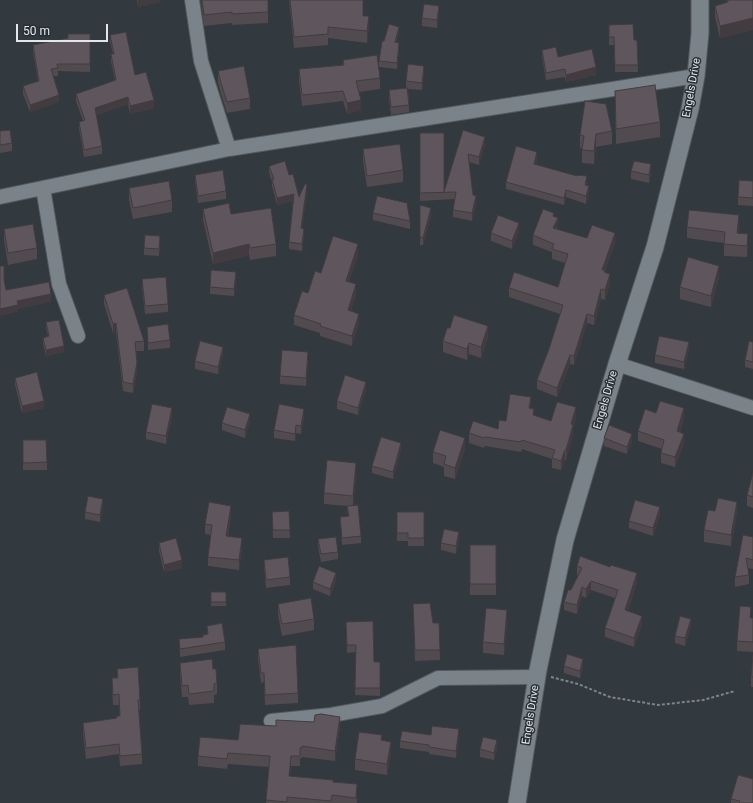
<!DOCTYPE html>
<html>
<head>
<meta charset="utf-8">
<style>
	body { margin:0 }
	#map { position:relative; width:753px; height:803px; overflow:hidden; background:#32393f; font-family:Roboto,sans-serif }
	canvas { display:block }
	.scale { position:absolute; left:16px; top:24px; width:92px; height:18px; box-sizing:border-box; border:2px solid #e3e7ec; border-top:0; padding-left:5px; font-size:12px; line-height:14px; white-space:nowrap; color:#e3e7ec; -webkit-text-stroke:3px #282f35; paint-order:stroke }
</style>
</head>
<body>
<div id="map">
<canvas width="753" height="803"></canvas>
<div class="scale">50 m</div>
</div>
<script>
const c = document.querySelector('canvas').getContext('2d');
c.lineJoin = 'round';
function poly(rows) {
  const path = new Path2D();
  for (const r of rows) {
    path.moveTo(r[0], r[1]);
    for (let i = 2; i < r.length; i += 2) path.lineTo(r[i], r[i + 1]);
  }
  return path;
}
function trace(path, color, width, dash) {
  c.strokeStyle = color;
  c.lineWidth = width;
  c.lineCap = dash ? 'butt' : 'round';
  c.setLineDash(dash || []);
  c.stroke(path);
}
function fill(path, color) {
  c.fillStyle = color;
  c.fill(path, 'evenodd');
}
function label(font, color, halo, rows, align = 'center') {
  c.font = font + ' Roboto,sans-serif';
  c.lineWidth = 3;
  c.setLineDash([]);
  c.textBaseline = 'middle';
  c.strokeStyle = halo;
  c.fillStyle = color;
  for (const [text, x, y, turn = 0] of rows) {
    c.save();
    c.translate(x, y);
    c.rotate((+turn || 0) * Math.PI / 180);
    c.textAlign = isNaN(turn) ? turn : align;
    if (halo) c.strokeText(text, 0, 0);
    c.fillText(text, 0, 0);
    c.restore();
  }
}
const minor = poly([
	[192,0,201,61,229,149],
	[43,188,59,284,78,336],
	[0,197,229,149,696,76],
	[617,364,753,408],
	[271,721,331,715,382,706,438,678,537,677]
]);
const tertiary = poly([
	[517,803,538,670,565,540,617,364,655,247,690,109,696,76,700,33,700,0]
]);
trace(minor, '#52585d', 16);
trace(tertiary, '#52585d', 19);
trace(poly([
	[551,677,578,684,610,697,658,705,703,700,735,691]
]), '#7e8489', 2, [3, 2]);
trace(minor, '#7b838a', 14);
trace(tertiary, '#7b838a', 17);
fill(poly([
	[137,0,160,0,160,2,138,7],
	[201,0,268,0,268,23,232,25,232,23,204,26],
	[289,0,363,0,363,16,369,27,367,43,328,38,328,45,294,48],
	[727,0,753,0,753,30,720,38,715,17,715,6,727,2],
	[439,14,437,28,422,26,422,18],
	[609,25,634,40,637,40,638,72,615,72,614,45,609,45],
	[399,33,396,42,399,49,397,69,379,67,379,61,384,41],
	[90,34,90,72,58,71,58,76,53,76,59,102,30,112,23,94,23,86,38,81,33,52,33,45],
	[110,35,154,108,130,114,128,104,96,115,102,146,102,154,84,157,79,129,79,122,83,121,76,101,76,94,115,80,111,62,111,54,113,54,110,42],
	[542,50,558,57,596,75,566,82,565,77,546,80,542,57],
	[343,60,380,78,380,89,359,92,361,110,347,114,343,101,302,106,299,80,299,69,343,65],
	[218,71,250,98,250,109,227,113,221,94,218,82],
	[424,74,422,90,408,89,409,105,409,112,391,115,389,98,389,90,406,88,406,81],
	[615,91,660,122,660,137,616,144],
	[463,130,485,144,479,165,469,162,473,195,476,204,472,221,453,217,453,210,455,199,420,201,420,133,444,192],
	[0,131,12,143,12,151,0,153],
	[612,131,612,144,596,147,594,164,582,163,582,148,580,148,580,135],
	[363,149,403,170,403,182,367,187,363,161],
	[537,159,536,164,587,183,586,185,589,194,586,204,566,197,564,205,506,189,506,182],
	[269,166,289,175,299,197,307,191,302,228,304,236,302,251,289,249,289,242,293,201,277,205,272,186,272,182,269,173],
	[631,171,651,172,649,183,631,179],
	[195,175,226,191,226,199,198,203,195,182],
	[753,181,753,206,738,205,738,197],
	[129,188,172,200,172,212,133,219,129,200],
	[420,205,431,216,423,245,420,245],
	[203,209,231,214,276,244,276,256,250,260,249,255,213,264,203,220],
	[373,213,410,221,410,229,373,220],
	[554,217,558,228,557,229,587,238,615,243,605,271,610,284,605,300,601,299,594,325,587,323,574,365,570,364,557,397,537,389,537,380,549,349,560,314,509,297,509,288,558,287,565,263,552,259,552,252,533,245,533,235],
	[687,227,739,227,738,233,748,246,747,257,724,256,724,243,687,238],
	[4,229,37,248,37,259,8,265,4,240],
	[519,231,512,249,491,241,491,233],
	[160,243,159,256,144,255,144,248],
	[358,254,349,282,356,294,351,311,359,323,352,346,320,336,320,333,294,325,294,315,321,273],
	[719,277,711,307,680,299,680,287],
	[142,279,168,304,168,312,145,314,142,287],
	[236,280,234,296,210,294,210,287],
	[104,295,144,341,144,351,136,351,137,372,133,393,123,391,116,332,113,333,104,304],
	[46,322,64,352,46,356,43,344,43,338,48,336,46,328],
	[147,327,170,340,170,348,148,350],
	[450,328,488,337,481,358,469,354,467,360,443,352,443,341],
	[753,342,753,369,745,367,745,360],
	[689,350,684,369,655,363,655,355],
	[223,354,218,374,195,369,195,361],
	[308,360,306,386,280,384,280,376],
	[15,378,44,408,22,413,15,385],
	[366,389,358,415,337,409,337,401],
	[531,407,530,409,534,415,551,421,576,417,573,427,573,434,566,460,565,460,561,470,552,468,552,459,522,449,521,452,485,446,484,448,469,443,469,433,498,429,506,421],
	[656,413,684,418,680,432,684,444,675,467,661,463,661,453,662,449,638,441,638,431],
	[172,416,166,444,146,439,146,432],
	[304,416,301,434,296,433,295,441,274,438,274,430],
	[250,421,245,438,222,430,222,423],
	[604,438,632,442,627,454,604,446],
	[23,440,47,462,47,470,23,470],
	[465,449,455,479,444,476,444,467,433,463,433,452],
	[401,450,393,479,372,473,372,466],
	[753,473,753,508,747,506,747,495],
	[356,474,353,505,361,536,361,543,342,545,340,517,348,516,347,506,324,504,324,493],
	[103,507,100,522,85,519,85,512],
	[289,511,290,538,273,538,272,512],
	[715,511,737,513,731,546,704,542,704,530],
	[397,512,424,512,424,546,408,546,408,541,397,541],
	[231,515,228,537,242,548,239,570,208,566,208,557,211,535,205,534,205,524],
	[660,515,653,536,629,528,629,521],
	[753,537,753,569,747,568,749,575,749,584,735,587,735,577],
	[318,539,338,552,338,559,321,562,318,547],
	[459,540,456,554,441,550,441,543],
	[159,543,182,568,164,572,159,551],
	[470,545,496,545,496,595,470,595],
	[264,560,290,577,290,585,266,588,264,567],
	[577,566,637,582,628,611,642,624,634,647,605,637,605,628,615,598,591,590,586,598,582,596,577,614,564,610,564,602,578,576,577,575],
	[336,581,330,596,313,589,313,582],
	[211,592,226,592,226,606,211,606],
	[278,604,314,619,314,630,282,636,278,615],
	[413,604,433,623,439,623,440,660,415,661],
	[751,618,753,618,753,652,737,651,737,641],
	[507,621,504,655,483,653,483,642],
	[346,622,374,662,380,662,380,696,355,695,356,652,347,653],
	[207,626,225,642,225,650,180,657,179,639,203,637,207,634],
	[691,626,685,646,675,643,675,636],
	[258,649,298,693,298,703,265,705,264,682,261,683,258,659],
	[753,655,753,687,751,687,751,677],
	[180,663,213,669,217,683,217,694,214,695,214,703,189,705,188,697,182,697,180,674],
	[564,666,583,667,580,678,564,673],
	[117,669,140,700,140,710,139,710,142,754,142,764,120,766,119,754,86,759,83,733,83,723,116,718,120,716,119,705,113,705,112,689,112,678,117,678],
	[276,726,340,727,335,761,302,757,302,758,300,758,300,766,291,766,290,776,333,782,357,795,357,803,266,803,269,767,228,764,227,769,198,766,198,756],
	[431,735,459,736,456,758,429,754,429,752,400,748,400,741],
	[382,740,391,753,387,775,355,770,355,759],
	[497,748,494,760,480,757,480,749],
	[731,799,753,803,731,803]
]), '#514a4f');
fill(poly([
	[138,0,160,0,160,2,138,7],
	[439,6,439,14,437,28,437,20],
	[369,16,369,27,367,43,367,31],
	[753,18,753,30,720,38,720,26],
	[399,27,399,33,395,49,395,42],
	[399,43,399,49,397,69,397,63],
	[424,66,424,74,422,90,422,83],
	[596,67,596,75,566,82,566,75],
	[59,95,59,102,30,112,30,105],
	[128,97,128,104,95,115,95,108],
	[154,100,154,108,130,114,130,106],
	[361,100,361,110,347,114,347,103],
	[596,134,596,147,594,164,594,151],
	[485,137,485,144,479,165,479,157],
	[537,152,537,159,534,171,534,164],
	[651,164,651,172,649,183,649,175],
	[307,184,307,191,301,235,301,228],
	[589,186,589,194,586,204,586,196],
	[566,190,566,197,564,205,564,198],
	[294,194,294,201,277,205,277,198],
	[476,196,476,204,472,221,472,213],
	[431,208,431,216,423,245,423,238],
	[739,215,739,227,737,244,737,233],
	[558,218,558,228,553,238,553,228],
	[519,223,519,231,512,249,512,241],
	[304,229,304,236,302,251,302,244],
	[615,233,615,243,605,271,605,280,602,270],
	[748,234,748,246,747,257,747,246],
	[249,244,249,255,213,264,213,253],
	[358,244,358,254,346,291,346,281],
	[719,266,719,277,711,307,711,296],
	[236,272,236,280,234,296,234,289],
	[610,274,610,284,605,300,605,290],
	[356,284,356,294,348,320,348,310],
	[601,289,601,299,594,325,594,316],
	[51,294,51,302,18,309,18,312,0,316,0,309,17,301],
	[359,314,359,323,352,346,352,336],
	[587,314,587,323,574,365,574,356],
	[116,323,116,332,113,333,113,324],
	[488,326,488,337,481,358,481,347],
	[689,342,689,350,684,369,684,362],
	[469,343,469,354,467,360,467,349],
	[64,346,64,352,46,356,46,350],
	[223,347,223,354,218,374,218,367],
	[308,352,308,360,306,386,306,378],
	[570,355,570,364,557,397,557,388],
	[137,363,137,372,133,393,133,384],
	[366,382,366,389,358,415,358,408],
	[531,397,531,407,529,418,529,408],
	[44,401,44,408,22,413,22,406],
	[576,407,576,417,573,427,573,434,566,460,566,450,571,424],
	[172,408,172,416,166,444,166,436],
	[684,408,684,418,677,440,677,431],
	[304,409,304,416,301,434,301,426],
	[250,414,250,421,245,438,245,430],
	[296,425,296,433,295,441,295,434],
	[632,434,632,442,627,454,627,447],
	[684,434,684,444,675,467,675,457],
	[465,438,465,449,455,479,455,468],
	[401,443,401,450,393,479,393,472],
	[565,450,565,460,561,470,561,461],
	[356,463,356,474,353,507,353,496],
	[103,499,103,507,100,522,100,515],
	[737,502,737,513,731,546,731,535],
	[231,506,231,515,226,546,226,536],
	[660,507,660,515,653,536,653,528],
	[459,532,459,540,456,554,456,546],
	[242,538,242,548,239,570,239,560],
	[182,560,182,568,164,572,164,565],
	[336,573,336,581,330,596,330,589],
	[637,573,637,582,625,619,625,610],
	[591,581,591,590,586,598,586,589],
	[582,587,582,596,577,614,577,605],
	[507,610,507,621,504,655,504,644],
	[642,616,642,624,634,647,634,638],
	[691,619,691,626,685,646,685,638],
	[583,659,583,667,580,678,580,671],
	[340,717,340,727,335,761,335,751],
	[459,729,459,736,456,758,456,751],
	[497,740,497,748,494,760,494,753],
	[391,742,391,753,387,775,387,764],
	[291,756,291,766,289,786,289,776],
	[357,784,357,795,356,803,356,798]
]), '#423c40');
const building = poly([
	[202,0,268,0,268,12,232,14,232,12,204,15,202,0],
	[290,0,363,0,363,16,369,16,367,31,328,27,328,34,294,37,290,0],
	[728,0,753,0,753,18,720,26,715,6,728,2,728,0],
	[424,4,439,6,437,20,422,18,424,4],
	[389,24,399,27,395,42,399,43,397,63,379,61,382,41,384,41,389,24],
	[633,24,634,40,637,40,638,65,615,65,614,37,609,37,609,25,633,24],
	[126,32,135,75,146,72,154,100,130,106,128,97,95,108,102,146,84,150,79,122,85,120,76,94,116,80,111,54,114,54,110,35,126,32],
	[68,34,90,34,90,64,57,64,58,68,51,69,59,95,30,105,23,86,39,81,33,45,68,38,68,34],
	[556,47,558,57,592,49,596,67,566,75,565,69,546,73,542,50,556,47],
	[377,55,380,78,356,81,361,100,347,103,343,91,302,95,299,69,344,65,343,60,377,55],
	[408,64,424,66,422,83,406,81,408,64],
	[244,66,250,98,227,102,221,83,218,71,244,66],
	[655,85,660,122,616,129,615,91,655,85],
	[407,88,409,105,391,107,389,90,407,88],
	[585,101,606,104,612,131,596,134,594,151,582,150,584,136,580,135,585,101],
	[10,130,12,143,0,145,0,131,10,130],
	[463,130,485,137,479,157,468,154,473,195,476,196,472,213,453,210,456,192,420,193,420,133,444,133,444,192,463,130],
	[400,144,403,170,367,176,363,149,400,144],
	[516,146,537,152,534,164,577,176,577,175,587,176,585,185,589,186,586,196,566,190,564,198,506,182,516,146],
	[285,161,289,175,293,174,299,197,305,184,307,184,301,228,304,229,302,244,289,242,294,194,277,198,272,179,274,179,269,166,285,161],
	[634,161,651,164,649,175,631,171,634,161],
	[223,170,226,191,198,196,195,175,223,170],
	[739,180,753,181,753,198,738,197,739,180],
	[169,181,172,200,133,208,129,188,169,181],
	[377,196,407,203,410,221,373,213,377,196],
	[229,203,231,214,271,208,276,244,250,248,249,244,213,253,203,209,229,203],
	[420,205,431,208,423,238,420,237,420,205],
	[543,209,554,213,553,216,558,218,553,228,587,238,592,225,615,233,602,270,605,270,604,272,610,274,605,290,601,289,594,316,587,314,574,356,570,355,557,388,537,380,549,349,563,305,509,288,514,272,558,287,568,254,552,249,554,244,533,235,543,209],
	[689,210,739,215,737,233,748,234,747,246,724,244,725,232,687,227,689,210],
	[498,215,519,223,512,241,491,233,498,215],
	[33,224,37,248,8,253,4,229,33,224],
	[145,235,160,236,159,249,144,248,145,235],
	[333,236,358,244,346,281,356,284,348,310,359,314,352,336,320,326,321,324,294,315,302,291,308,293,315,271,321,273,333,236],
	[688,257,719,266,711,296,680,287,688,257],
	[0,266,4,266,4,280,6,290,49,282,51,294,17,301,18,305,0,309,0,266],
	[211,270,236,272,234,289,210,287,211,270],
	[166,277,168,304,145,306,142,279,166,277],
	[127,288,144,341,135,342,137,363,133,384,123,382,116,323,113,324,104,295,127,288],
	[454,315,488,326,481,347,469,343,467,349,443,341,447,328,450,328,454,315],
	[59,320,64,346,46,350,43,338,49,336,46,322,59,320],
	[168,324,170,340,148,343,147,327,168,324],
	[659,336,689,342,684,362,655,355,659,336],
	[200,341,223,347,218,367,195,361,200,341],
	[749,341,753,342,753,362,745,360,749,341],
	[282,350,308,352,306,378,280,376,282,350],
	[37,372,44,401,22,406,15,378,37,372],
	[345,375,366,382,358,408,337,401,345,375],
	[510,394,531,397,529,408,534,409,533,415,551,421,557,402,576,407,571,424,573,425,566,450,565,450,561,461,552,458,555,450,522,440,521,442,485,437,484,438,469,433,473,421,498,429,499,420,506,421,510,394],
	[660,401,684,408,677,431,684,434,675,457,661,453,664,440,638,431,645,409,656,413,660,401],
	[152,404,172,408,166,436,146,432,152,404],
	[279,404,304,409,301,426,296,425,295,434,274,430,279,404],
	[227,407,250,414,245,430,222,423,227,407],
	[609,425,632,434,627,447,604,438,609,425],
	[440,430,465,438,455,468,444,464,446,456,433,452,440,430],
	[381,437,401,443,393,472,372,466,381,437],
	[23,440,46,440,47,462,23,463,23,440],
	[327,460,356,463,353,496,324,493,327,460],
	[753,473,753,497,747,495,753,473],
	[88,496,103,499,100,515,85,512,88,496],
	[718,498,737,502,731,535,704,530,708,510,715,511,718,498],
	[635,500,660,507,653,528,629,521,635,500],
	[209,502,231,506,226,536,242,538,239,560,208,557,212,525,205,524,209,502],
	[358,505,361,536,342,538,340,517,349,516,347,506,358,505],
	[289,511,290,530,273,530,272,512,289,511],
	[397,512,424,512,424,538,408,538,408,533,397,533,397,512],
	[444,529,459,532,456,546,441,543,444,529],
	[743,535,753,537,753,560,746,558,749,575,735,577,743,535],
	[336,537,338,552,321,554,318,539,336,537],
	[176,538,182,560,164,565,159,543,176,538],
	[470,545,496,545,496,584,470,584,470,545],
	[580,556,610,567,611,565,637,573,625,610,642,616,634,638,605,628,618,590,591,581,586,589,582,587,577,605,564,602,568,590,571,590,582,568,577,566,580,556],
	[288,557,290,577,266,580,264,560,288,557],
	[319,566,336,573,330,589,313,582,319,566],
	[211,592,226,592,226,602,211,602,211,592],
	[311,598,314,619,282,624,278,604,311,598],
	[430,603,433,623,439,623,440,650,415,650,413,604,430,603],
	[740,606,751,607,750,618,753,618,753,642,737,641,740,606],
	[486,608,507,610,504,644,483,642,486,608],
	[680,616,691,619,685,638,675,636,680,616],
	[373,621,374,662,380,662,380,688,355,688,356,645,347,645,346,622,373,621],
	[222,623,225,642,180,649,179,639,203,637,203,635,208,634,207,626,222,623],
	[296,645,298,693,265,695,264,673,261,673,258,649,296,645],
	[567,654,583,659,580,671,564,666,567,654],
	[753,655,753,677,751,677,753,655],
	[212,659,213,669,216,669,217,683,214,684,214,691,189,694,188,685,182,686,180,663,212,659],
	[138,667,140,700,138,700,142,754,120,756,119,744,86,748,83,723,117,718,116,716,120,716,119,694,113,695,112,678,118,678,117,669,138,667],
	[321,714,340,717,335,751,302,746,302,748,300,748,300,756,291,756,289,776,333,780,333,782,357,784,356,798,332,795,331,801,287,797,287,802,266,800,270,756,228,753,227,759,198,756,200,737,238,740,240,724,276,726,276,720,314,722,315,715,321,714],
	[432,726,459,729,456,751,429,747,429,745,400,741,402,731,431,735,432,726],
	[359,732,382,735,381,740,391,742,387,764,355,759,359,732],
	[483,737,497,740,494,753,480,749,483,737],
	[738,775,753,779,753,803,739,803,740,801,731,799,738,775]
]);
fill(building, '#5e565c');
trace(building, '#423c40', 1);
label('11px', '#e3e7ec', '#282f35', [
	["Engels Drive",692,88,-80],
	["Engels Drive",606,400,-74],
	["Engels Drive",531,715,-81]
]);
</script>
</body>
</html>
